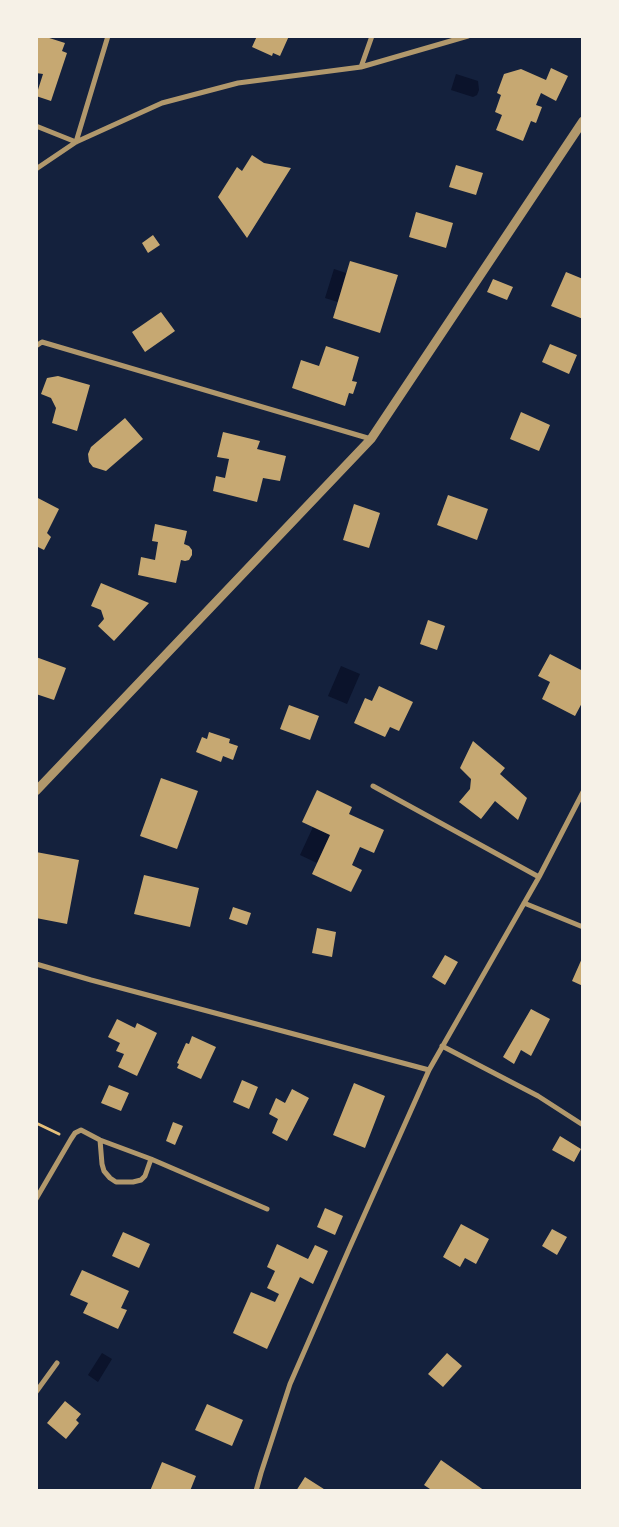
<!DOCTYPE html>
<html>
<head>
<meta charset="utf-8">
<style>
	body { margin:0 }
	#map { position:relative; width:619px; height:1527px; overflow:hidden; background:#14213d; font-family:Barlow,sans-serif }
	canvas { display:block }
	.frame { position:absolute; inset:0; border:38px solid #f6f1e7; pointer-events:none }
</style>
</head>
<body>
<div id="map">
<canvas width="619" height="1527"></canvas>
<div class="frame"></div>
</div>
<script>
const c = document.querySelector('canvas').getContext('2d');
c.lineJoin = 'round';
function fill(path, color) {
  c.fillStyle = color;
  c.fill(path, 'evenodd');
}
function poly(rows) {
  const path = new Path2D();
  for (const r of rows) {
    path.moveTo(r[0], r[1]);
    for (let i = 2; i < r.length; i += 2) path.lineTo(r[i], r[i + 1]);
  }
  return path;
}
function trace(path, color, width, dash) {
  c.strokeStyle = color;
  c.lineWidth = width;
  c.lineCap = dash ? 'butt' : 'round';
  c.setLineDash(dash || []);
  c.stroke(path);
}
fill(poly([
	[456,74,478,81,479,90,477,95,473,97,451,90],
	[334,269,346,273,338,302,325,298],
	[341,666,360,674,347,704,328,696],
	[313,827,330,835,317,863,300,855],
	[102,1353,112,1359,98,1382,88,1375]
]), '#0b132b');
fill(poly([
	[36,36,43,36,65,43,62,51,67,53,51,101,36,96,43,74,36,73],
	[257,36,289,36,280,56,273,53,272,56,252,47],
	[551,68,568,76,556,101,541,93,536,105,542,107,536,123,531,121,523,141,496,130,502,115,495,112,501,95,497,93,504,74,521,69,546,80],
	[252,155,264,163,291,168,247,238,218,197,237,167,242,171],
	[456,165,483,173,476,195,449,187],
	[416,212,453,223,446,248,409,237],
	[153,235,160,245,148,253,142,243],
	[350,261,398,275,380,333,333,318],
	[566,272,583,279,583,319,551,306],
	[493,279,513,287,507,300,487,292],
	[161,312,175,331,145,352,132,332],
	[550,344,577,355,569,374,542,362],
	[326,346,359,357,352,381,357,382,353,394,349,393,345,406,292,388,301,360,319,366],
	[58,376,90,385,77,431,52,423,56,408,51,398,41,394,47,378],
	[521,412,550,425,539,451,510,439],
	[125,418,143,439,106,471,93,467,89,462,88,454,91,447],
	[223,432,260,441,257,449,286,456,280,481,263,478,257,502,213,491,216,476,225,478,229,459,217,457],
	[448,495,488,509,477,540,437,525],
	[36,497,59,509,47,533,51,537,44,550,36,546],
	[354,504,380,513,369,548,343,540],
	[155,524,187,531,184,544,189,546,192,550,192,555,189,560,185,561,181,560,176,583,138,575,141,557,155,560,158,542,152,541],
	[101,583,149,603,114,641,98,626,104,619,101,610,91,606],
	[428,620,445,626,437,650,420,644],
	[550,654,583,671,583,701,575,716,542,699,550,682,538,676],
	[36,657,66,668,54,700,36,694],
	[379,686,413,702,399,731,390,727,385,737,354,723,365,698,372,701],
	[289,705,319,716,310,740,280,729],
	[209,732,230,739,229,743,238,746,233,760,223,756,221,762,196,752,202,737,207,739],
	[473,741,505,768,500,774,527,798,518,820,495,801,481,819,459,802,470,789,471,779,460,768],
	[161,778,198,791,177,849,140,836],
	[317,790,352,807,349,814,384,830,374,853,360,847,352,865,362,870,351,892,312,874,330,835,302,822],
	[36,852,79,860,67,924,36,918],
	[144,875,199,888,190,927,134,914],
	[233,907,251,913,247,925,229,919],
	[317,928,336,932,332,957,312,953],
	[445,955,458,962,445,985,432,977],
	[583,956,583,986,572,981],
	[531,1009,550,1019,531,1056,521,1050,514,1064,503,1057],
	[117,1019,135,1028,137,1023,157,1033,137,1076,118,1067,124,1054,116,1051,120,1043,108,1037],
	[192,1036,216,1047,201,1079,177,1068,179,1064,177,1063,186,1043,189,1044],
	[242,1080,258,1087,249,1109,233,1102],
	[354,1083,385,1096,365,1148,333,1135],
	[109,1085,129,1093,121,1111,101,1103],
	[292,1089,309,1098,287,1141,272,1133,278,1119,269,1114,276,1098,285,1103],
	[173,1122,183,1126,175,1145,166,1141],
	[560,1136,581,1149,574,1162,552,1150],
	[325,1208,343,1216,335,1235,317,1227],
	[461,1224,489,1239,476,1264,465,1258,460,1267,443,1257],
	[552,1229,567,1237,557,1255,542,1246],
	[123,1232,150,1244,139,1268,112,1256],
	[277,1244,308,1259,315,1245,328,1251,313,1284,300,1277,267,1349,233,1333,251,1292,275,1302,279,1294,267,1288,275,1271,267,1267],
	[82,1270,129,1291,121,1308,127,1310,118,1329,83,1313,88,1303,70,1295],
	[447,1353,462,1366,443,1387,428,1374],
	[65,1401,81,1414,76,1420,79,1423,66,1439,47,1423],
	[207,1404,243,1420,232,1446,195,1430],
	[441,1460,485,1491,433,1491,424,1485],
	[162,1462,196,1476,190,1491,150,1491],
	[305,1477,327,1491,296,1491]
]), '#c6a872');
trace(poly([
	[36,1123,59,1134]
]), '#e5c07b', 3);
trace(poly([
	[361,67,372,36],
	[36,126,76,142,108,36],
	[36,169,76,142,162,103,238,83,361,67,468,36],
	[36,346,42,342,371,439],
	[373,786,539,877],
	[524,903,583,927],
	[36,964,91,980,429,1070],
	[442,1046,538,1096,583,1125],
	[100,1140,102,1164,104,1171,110,1178,116,1182,133,1182,141,1180,145,1176,151,1159],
	[36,1199,71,1139,75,1133,81,1130,100,1140,151,1159,267,1209],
	[36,1392,57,1363],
	[256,1491,261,1473,290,1384,349,1249,429,1070,539,877,583,792]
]), '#b1986c', 5);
trace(poly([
	[36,791,371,439,583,121]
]), '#b1986c', 9);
</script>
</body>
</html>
